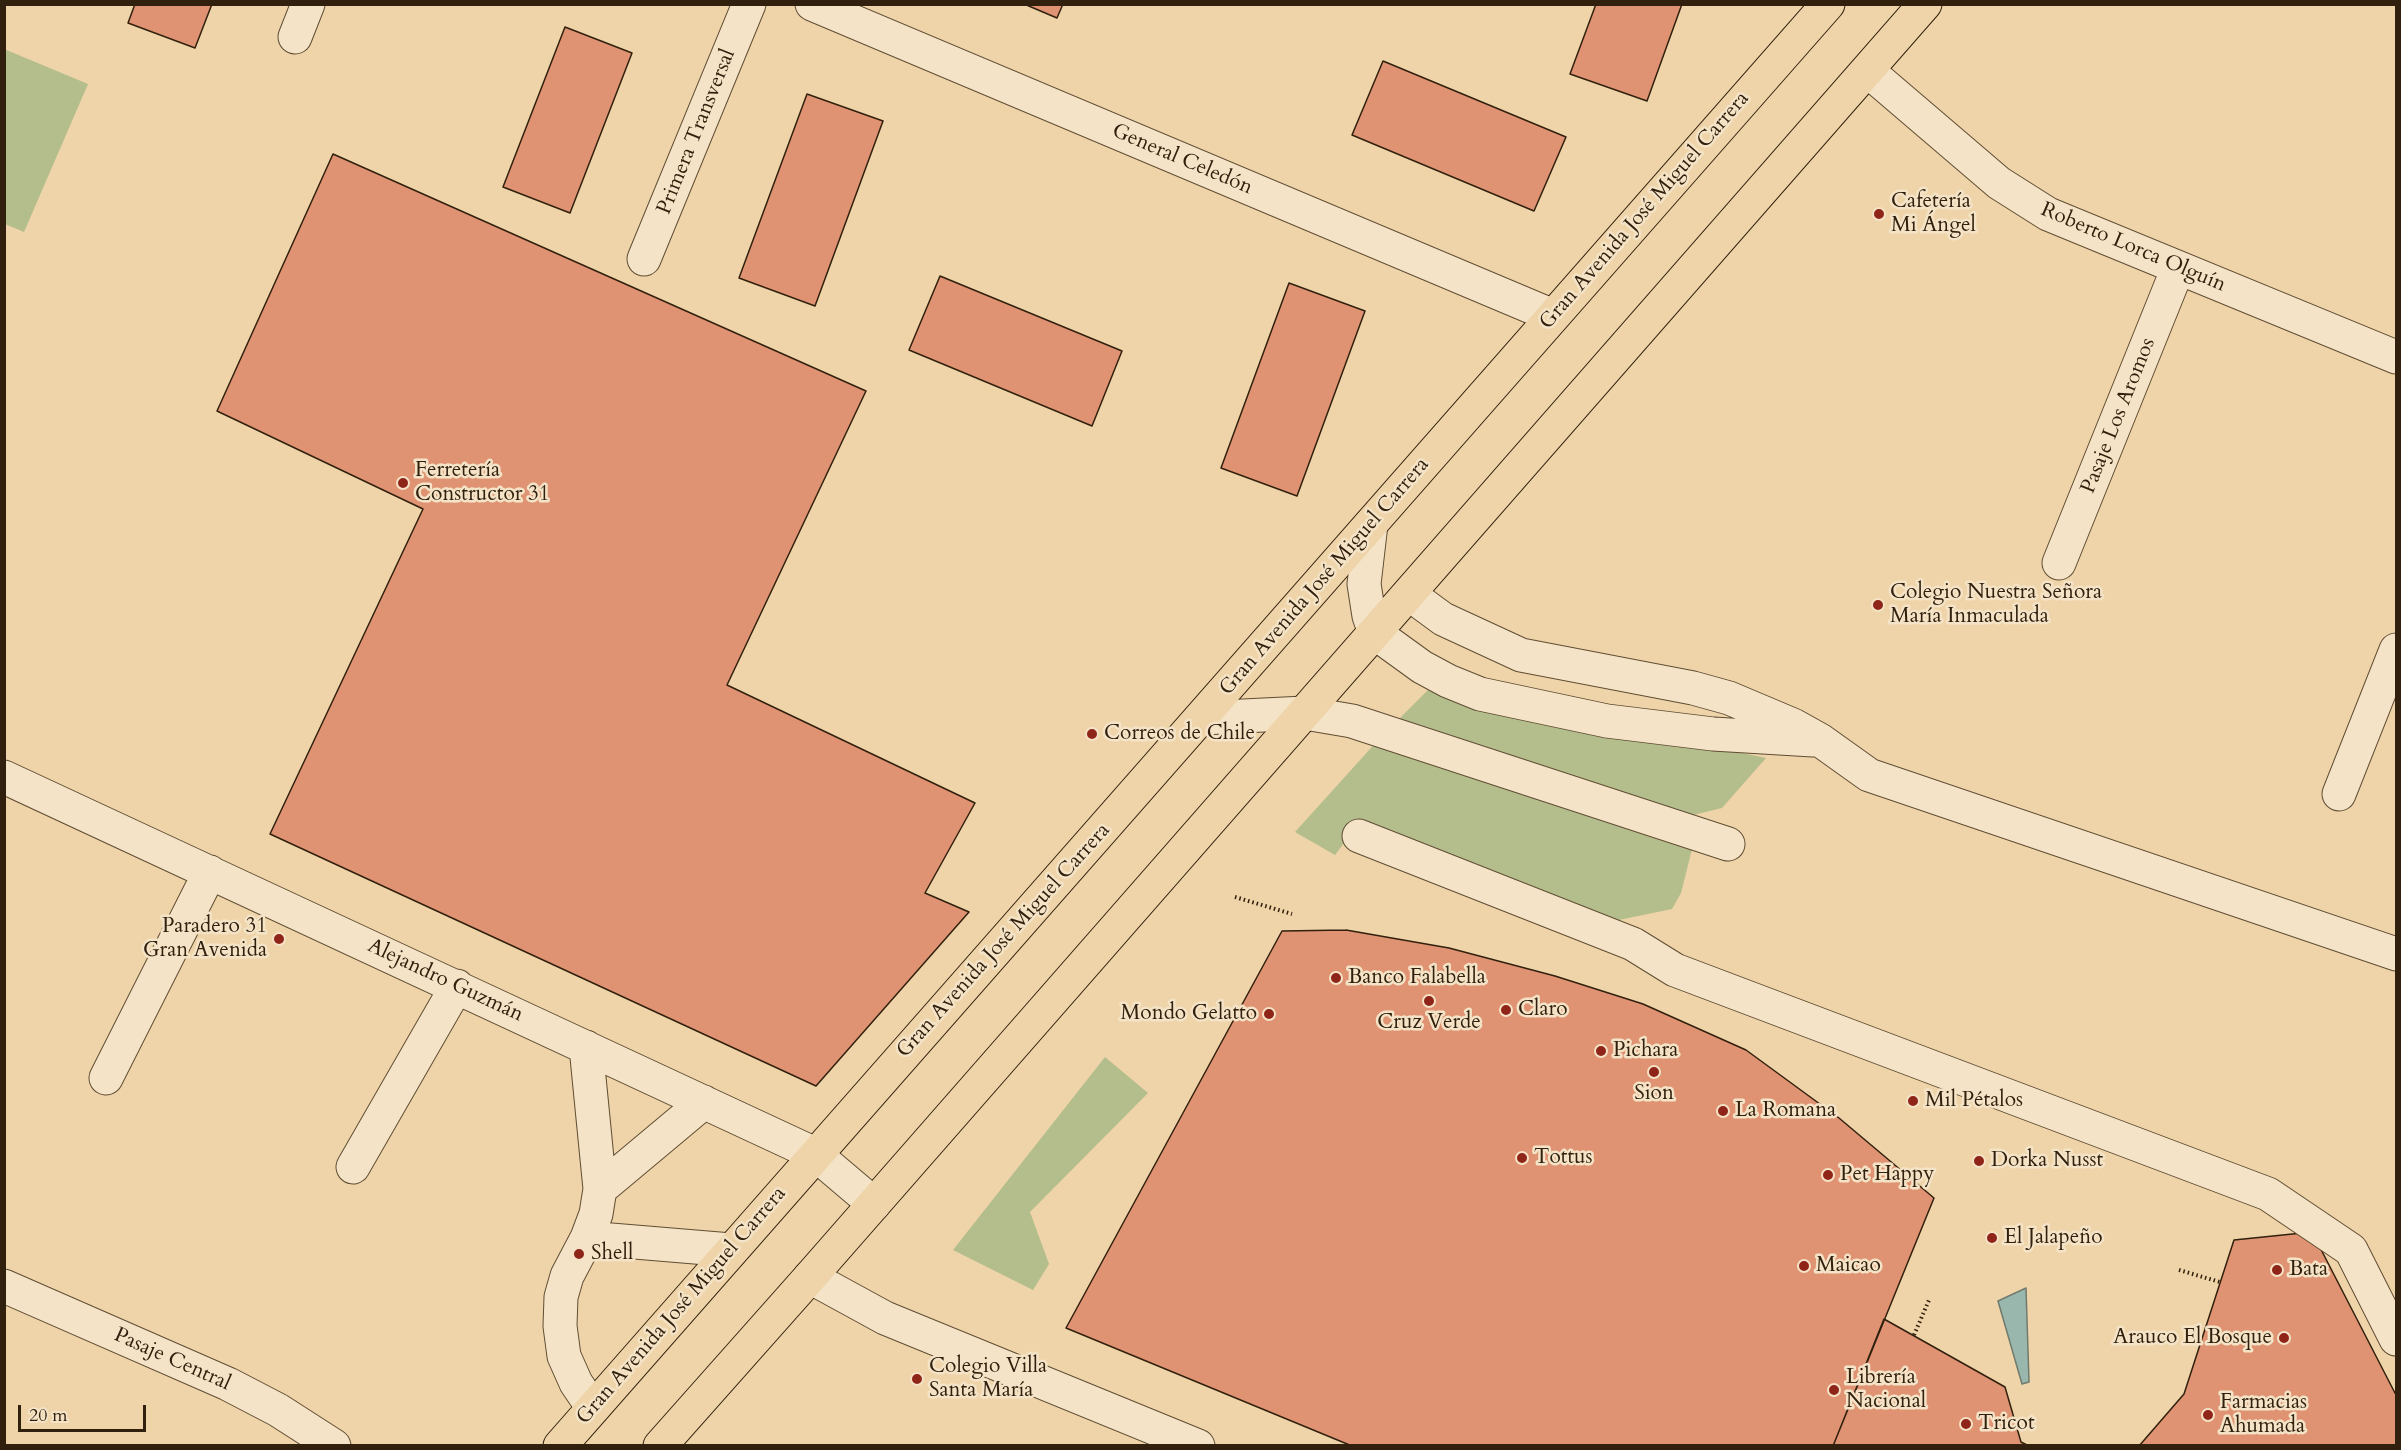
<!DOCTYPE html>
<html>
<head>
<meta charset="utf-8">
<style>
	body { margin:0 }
	#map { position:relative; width:2401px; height:1450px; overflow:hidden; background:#eed4a8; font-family:Cardo,serif }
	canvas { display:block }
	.frame { position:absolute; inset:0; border:6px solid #31200d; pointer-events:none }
	.scale { position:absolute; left:18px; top:1405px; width:128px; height:27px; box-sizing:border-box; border:3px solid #31200d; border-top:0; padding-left:8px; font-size:18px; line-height:21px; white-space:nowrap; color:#31200d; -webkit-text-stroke:4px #f4e3c6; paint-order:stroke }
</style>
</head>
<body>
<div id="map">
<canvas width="2401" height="1450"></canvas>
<div class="frame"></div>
<div class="scale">20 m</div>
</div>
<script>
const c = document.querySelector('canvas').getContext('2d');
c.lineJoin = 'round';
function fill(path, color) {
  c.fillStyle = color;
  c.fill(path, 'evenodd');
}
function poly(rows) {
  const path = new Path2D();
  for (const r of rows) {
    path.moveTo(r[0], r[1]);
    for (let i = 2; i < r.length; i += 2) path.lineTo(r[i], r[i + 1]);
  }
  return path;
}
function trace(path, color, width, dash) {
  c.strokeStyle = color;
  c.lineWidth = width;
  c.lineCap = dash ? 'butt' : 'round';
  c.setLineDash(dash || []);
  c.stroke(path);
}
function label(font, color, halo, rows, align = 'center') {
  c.font = font + ' Cardo,serif';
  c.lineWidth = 5;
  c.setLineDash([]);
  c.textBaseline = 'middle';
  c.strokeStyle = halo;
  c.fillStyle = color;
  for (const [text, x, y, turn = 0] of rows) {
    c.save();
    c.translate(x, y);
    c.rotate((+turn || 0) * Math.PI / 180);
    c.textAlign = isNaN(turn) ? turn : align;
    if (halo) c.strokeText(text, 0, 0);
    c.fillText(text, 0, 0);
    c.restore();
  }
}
fill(poly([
	[4,49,88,84,24,232,5,224],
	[1439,679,1595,722,1766,758,1722,808,1668,821,1390,728],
	[1380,738,1694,841,1681,893,1672,909,1614,921,1356,827,1335,855,1295,832],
	[1105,1057,1148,1093,1030,1212,1049,1264,1033,1290,953,1250]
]), '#b3be8c');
const water = poly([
	[2026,1288,2029,1382,2022,1384,1998,1301,2026,1288]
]);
fill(water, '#9ab7ae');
trace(water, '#707b6e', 1.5);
const building = poly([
	[135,4,212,4,195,48,128,23,135,4],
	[1024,4,1063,4,1057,18,1024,4],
	[1596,4,1682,4,1647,101,1570,74,1596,4],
	[565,27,632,53,570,213,503,187,565,27],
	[1383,61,1566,137,1534,211,1352,135,1383,61],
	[807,94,883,121,815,306,739,278,807,94],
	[333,154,866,391,727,685,975,803,925,893,969,912,816,1086,270,834,423,509,217,411,333,154],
	[940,276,1122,351,1092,426,909,350,940,276],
	[1289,283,1365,311,1297,496,1221,468,1289,283],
	[1346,930,1449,948,1555,976,1643,1004,1746,1050,1839,1118,1934,1198,1833,1446,1352,1446,1066,1328,1282,931,1346,930],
	[2312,1232,2396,1395,2396,1446,2139,1446,2184,1394,2234,1240,2312,1232],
	[1884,1319,2005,1387,2021,1442,2029,1446,1833,1446,1884,1319]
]);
fill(building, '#e09373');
trace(building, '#31200d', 1.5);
const minor = poly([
	[812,4,1553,316],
	[295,37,308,4],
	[1868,71,1999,183,2048,214,2396,357],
	[644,259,749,4],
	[1371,524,1364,584,1369,616,1375,633,1422,667,1448,681,1480,694,1607,721,1713,734,1813,740],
	[2059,563,2178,268],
	[1409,594,1443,619,1521,655,1693,688,1729,698,1793,725,1820,740,1869,775,2396,954],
	[1202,718,1305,713,1352,721,1728,844],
	[4,777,815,1154,874,1204],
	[2339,794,2396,650],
	[1359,836,1633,944,1675,970,2268,1194,2351,1250,2396,1339],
	[586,1047,600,1189,596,1214,587,1238,567,1276,561,1297,560,1326,564,1356,576,1383,593,1408],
	[106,1078,210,872],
	[353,1167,457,986],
	[600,1189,704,1102],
	[587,1238,731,1250],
	[810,1277,885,1318,1198,1446],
	[4,1286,228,1384,278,1410,334,1446]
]);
const major = poly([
	[560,1446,1828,4],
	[660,1446,810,1277,1925,4]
]);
trace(minor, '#604d34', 35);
trace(major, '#31200d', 35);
trace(poly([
	[1235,897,1292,914],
	[2179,1270,2220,1282],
	[1914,1335,1929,1300]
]), '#31200d', 4, [1.5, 3]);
trace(minor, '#f4e3c6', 33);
trace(major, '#eed4a8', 33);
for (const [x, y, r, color] of [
	[1879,214,6,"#8f2418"],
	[403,483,6,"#8f2418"],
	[1878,605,6,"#8f2418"],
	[1092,734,6,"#8f2418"],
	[279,939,6,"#8f2418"],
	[1336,978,6,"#8f2418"],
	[1429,1001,6,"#8f2418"],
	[1506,1010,6,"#8f2418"],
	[1269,1014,6,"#8f2418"],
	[1601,1051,6,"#8f2418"],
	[1654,1072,6,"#8f2418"],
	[1913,1101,6,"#8f2418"],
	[1723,1111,6,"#8f2418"],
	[1522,1158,6,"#8f2418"],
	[1979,1161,6,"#8f2418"],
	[1828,1175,6,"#8f2418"],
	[1992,1238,6,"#8f2418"],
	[579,1254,6,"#8f2418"],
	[1804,1266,6,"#8f2418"],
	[2277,1270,6,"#8f2418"],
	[2284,1338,6,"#8f2418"],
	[917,1379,6,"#8f2418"],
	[1834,1390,6,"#8f2418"],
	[2208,1415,6,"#8f2418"],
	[1966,1424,6,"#8f2418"]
]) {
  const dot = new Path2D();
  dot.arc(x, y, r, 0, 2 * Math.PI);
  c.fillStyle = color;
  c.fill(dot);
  trace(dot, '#f4e3c6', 2);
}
label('21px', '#31200d', '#f4e3c6', [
	["Primera Transversal",697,132,-68],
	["General Celedón",1182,160,23],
	["Gran Avenida José Miguel Carrera",1645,211,-49],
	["Roberto Lorca Olguín",2133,248,23],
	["Pasaje Los Aromos",2119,416,-68],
	["Gran Avenida José Miguel Carrera",1325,577,-49],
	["Gran Avenida José Miguel Carrera",1004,941,-48],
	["Alejandro Guzmán",445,981,25],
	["Gran Avenida José Miguel Carrera",682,1306,-49],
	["Pasaje Central",172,1360,24]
]);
label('21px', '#31200d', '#f4e3c6', [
	["Cafetería",1891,202],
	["Mi Ángel",1891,226],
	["Ferretería",415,471],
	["Constructor 31",415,495],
	["Colegio Nuestra Señora",1890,593],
	["María Inmaculada",1890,617],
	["Correos de Chile",1104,734],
	["Paradero 31",267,927,"right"],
	["Gran Avenida",267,951,"right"],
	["Banco Falabella",1348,978],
	["Claro",1518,1010],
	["Mondo Gelatto",1257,1014,"right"],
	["Cruz Verde",1429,1023,"center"],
	["Pichara",1613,1051],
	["Sion",1654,1094,"center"],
	["Mil Pétalos",1925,1101],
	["La Romana",1735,1111],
	["Tottus",1534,1158],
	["Dorka Nusst",1991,1161],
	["Pet Happy",1840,1175],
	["El Jalapeño",2004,1238],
	["Shell",591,1254],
	["Maicao",1816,1266],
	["Bata",2289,1270],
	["Arauco El Bosque",2272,1338,"right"],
	["Colegio Villa",929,1367],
	["Santa María",929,1391],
	["Librería",1846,1378],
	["Nacional",1846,1402],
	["Farmacias",2220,1403],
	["Ahumada",2220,1427],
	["Tricot",1978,1424]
], 'left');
</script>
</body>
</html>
